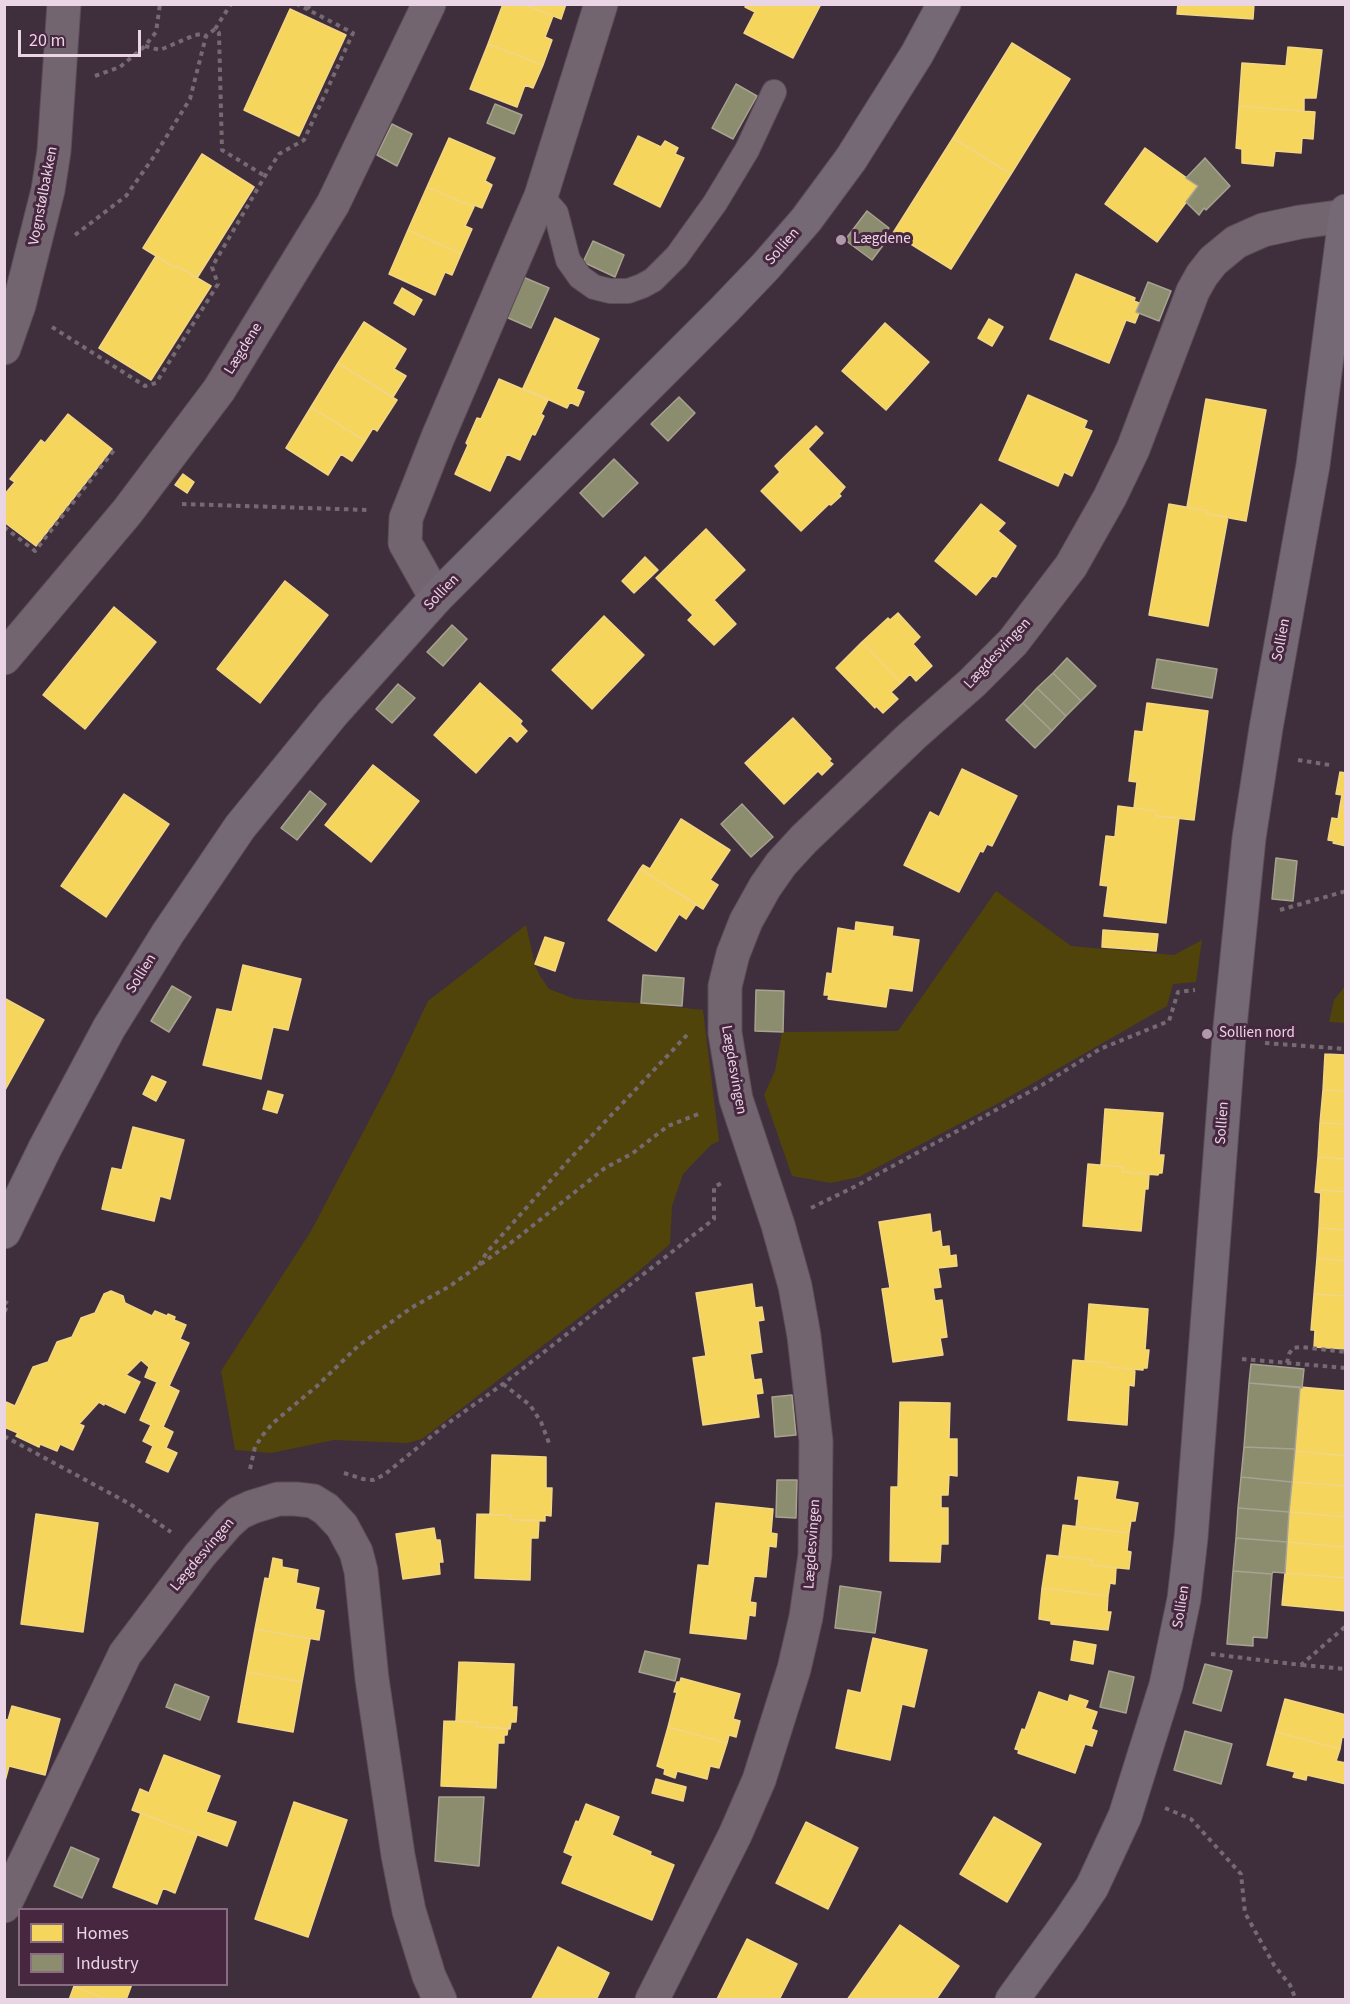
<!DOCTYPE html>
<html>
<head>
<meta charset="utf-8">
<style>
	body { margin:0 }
	#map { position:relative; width:1350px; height:2004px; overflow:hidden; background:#3f2e3b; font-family:"Source Sans 3",sans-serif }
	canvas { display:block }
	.frame { position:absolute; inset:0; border:6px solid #ead5e4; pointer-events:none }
	.legend { position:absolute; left:18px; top:1908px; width:210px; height:78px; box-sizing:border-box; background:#46273f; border:2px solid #886d81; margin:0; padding:8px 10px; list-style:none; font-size:18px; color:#ead5e4 }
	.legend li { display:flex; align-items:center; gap:12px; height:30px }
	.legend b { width:30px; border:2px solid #886d81 }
	.scale { position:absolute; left:18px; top:30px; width:123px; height:27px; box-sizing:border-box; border:3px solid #ead5e4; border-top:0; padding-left:8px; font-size:18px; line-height:21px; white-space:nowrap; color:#ead5e4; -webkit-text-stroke:4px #46273f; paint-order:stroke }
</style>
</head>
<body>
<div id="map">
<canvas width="1350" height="2004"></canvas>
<div class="frame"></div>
<ul class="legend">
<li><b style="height:16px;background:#f6d55c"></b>Homes</li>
<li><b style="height:16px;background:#8c8c6e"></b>Industry</li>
</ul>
<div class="scale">20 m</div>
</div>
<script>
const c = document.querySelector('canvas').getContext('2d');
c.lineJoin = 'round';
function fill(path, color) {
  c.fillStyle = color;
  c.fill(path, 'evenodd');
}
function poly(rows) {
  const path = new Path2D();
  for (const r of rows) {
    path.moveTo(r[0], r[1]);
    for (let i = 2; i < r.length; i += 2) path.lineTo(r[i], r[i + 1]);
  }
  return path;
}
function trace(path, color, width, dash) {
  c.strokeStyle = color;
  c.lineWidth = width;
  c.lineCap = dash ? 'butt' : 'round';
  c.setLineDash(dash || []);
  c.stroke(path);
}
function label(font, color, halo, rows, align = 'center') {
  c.font = font + ' "Source Sans 3",sans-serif';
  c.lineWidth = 6;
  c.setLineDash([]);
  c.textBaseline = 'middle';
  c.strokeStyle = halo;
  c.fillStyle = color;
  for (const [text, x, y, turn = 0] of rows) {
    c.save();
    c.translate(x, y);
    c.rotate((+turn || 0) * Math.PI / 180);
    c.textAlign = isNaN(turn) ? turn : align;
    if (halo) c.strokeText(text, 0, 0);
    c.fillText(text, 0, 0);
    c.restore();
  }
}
fill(poly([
	[996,891,1071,946,1174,955,1202,940,1196,982,1173,984,1167,1006,995,1105,859,1177,831,1183,792,1176,764,1095,775,1071,782,1032,898,1031],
	[526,925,535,965,540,976,549,989,575,999,639,1003,703,1010,719,1141,711,1145,683,1174,672,1206,670,1244,633,1276,422,1439,407,1443,334,1440,271,1453,235,1450,221,1371,311,1231,390,1081,428,1001],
	[1345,986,1345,1023,1329,1022,1334,1000]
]), '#51440b');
const homes = poly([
	[503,4,523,4,553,16,545,37,552,40,543,65,488,44,503,4],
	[523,4,566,4,561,19,523,4],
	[747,4,821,4,793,58,744,33,755,12,745,7,747,4],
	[1178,4,1254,4,1253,19,1177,14,1178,4],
	[290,9,346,35,299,136,244,110,290,9],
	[1012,43,1070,79,1011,174,953,138,1012,43],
	[488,44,543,65,533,88,525,85,517,107,470,89,488,44],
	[1288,47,1322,50,1316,98,1304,98,1304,111,1239,106,1242,63,1286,66,1288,47],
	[1239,106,1315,112,1313,139,1302,138,1301,153,1275,151,1273,166,1242,163,1242,149,1236,148,1239,106],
	[638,136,661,147,665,141,678,148,675,154,684,158,660,207,614,184,638,136],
	[449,138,495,158,485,181,492,185,482,208,474,205,474,207,427,187,449,138],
	[953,138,1011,174,951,269,893,233,953,138],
	[1145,148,1198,186,1157,242,1105,204,1145,148],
	[202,154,254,187,197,278,177,266,176,268,143,248,202,154],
	[427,187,474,207,465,226,472,229,461,254,408,230,427,187],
	[408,230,461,254,452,275,445,272,435,295,389,274,408,230],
	[156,256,176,268,177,266,211,286,151,380,99,348,156,256],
	[1076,274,1135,298,1134,301,1139,303,1136,312,1139,313,1135,323,1126,320,1109,363,1050,339,1076,274],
	[402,288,422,300,414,315,394,303,402,288],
	[555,318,599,339,576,389,584,392,578,406,570,402,567,408,523,388,555,318],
	[989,319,1003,327,992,346,978,338,989,319],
	[364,322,406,349,394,369,406,376,393,397,338,363,364,322],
	[885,323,929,362,886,410,842,371,885,323],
	[338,363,397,400,377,431,373,428,365,441,311,407,338,363],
	[499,379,548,400,541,414,544,416,535,435,532,434,520,460,507,454,490,491,455,474,468,445,466,443,477,418,481,419,499,379],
	[1028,395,1087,421,1084,428,1092,431,1072,476,1064,472,1058,486,999,460,1028,395],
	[1206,399,1266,410,1246,521,1207,514,1208,511,1187,507,1206,399],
	[311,407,365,441,352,461,341,454,328,475,286,448,311,407],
	[68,414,112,449,36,546,4,522,4,495,15,482,10,479,41,440,45,443,68,414],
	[816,426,823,433,808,449,845,487,839,494,841,496,831,505,829,504,801,531,761,491,780,472,775,466,816,426],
	[183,474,194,482,187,493,175,485,183,474],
	[981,504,1005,523,998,531,1016,546,996,577,992,576,976,595,935,561,981,504],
	[1169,504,1208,511,1207,514,1228,517,1208,626,1149,615,1169,504],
	[706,529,745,570,714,600,736,624,714,645,688,620,693,615,656,578,706,529],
	[645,557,658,570,634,593,622,581,645,557],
	[285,581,328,615,260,703,217,669,285,581],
	[114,607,156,642,85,729,43,695,114,607],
	[898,613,920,637,913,644,932,666,916,681,910,674,901,683,862,642,888,618,890,620,898,613],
	[604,616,644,655,592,709,552,670,604,616],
	[862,642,901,683,891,692,898,699,883,713,876,706,875,708,836,668,862,642],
	[480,683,522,721,520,724,527,731,517,742,510,735,476,773,434,735,480,683],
	[1147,703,1208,711,1194,820,1156,816,1156,811,1134,808,1137,782,1129,781,1135,731,1143,732,1147,703],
	[793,718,831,759,829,761,833,764,822,775,818,771,784,804,745,763,793,718],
	[373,765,419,801,371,862,325,825,373,765],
	[962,769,1017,796,992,846,987,844,983,852,980,851,959,892,904,865,930,812,939,817,962,769],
	[1340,772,1346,773,1346,807,1340,806,1342,795,1336,794,1340,772],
	[124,794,169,824,106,917,61,886,124,794],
	[1118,806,1156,811,1156,816,1179,818,1166,923,1104,916,1108,886,1100,885,1106,836,1115,837,1118,806],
	[1340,806,1346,807,1346,846,1333,843,1334,841,1328,840,1332,818,1338,819,1340,806],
	[681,819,730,850,710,880,718,885,703,909,640,869,643,865,650,869,681,819],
	[640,869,696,904,686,919,679,914,656,951,608,920,640,869],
	[856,922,893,927,892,936,919,940,912,991,889,988,886,1007,828,999,829,995,824,995,827,973,832,974,838,928,855,931,856,922],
	[1103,930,1158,934,1156,951,1102,947,1103,930],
	[545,937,564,943,555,971,535,964,545,937],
	[243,965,301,979,288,1030,273,1027,261,1079,203,1065,217,1009,232,1012,243,965],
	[4,998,44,1020,4,1092,4,998],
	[1325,1054,1346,1055,1346,1091,1323,1090,1325,1054],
	[152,1076,166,1082,156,1101,143,1094,152,1076],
	[1323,1090,1346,1091,1346,1124,1320,1123,1323,1090],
	[268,1091,283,1095,277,1113,263,1109,268,1091],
	[1105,1109,1163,1113,1159,1155,1164,1155,1162,1173,1159,1173,1158,1175,1123,1172,1123,1167,1101,1165,1105,1109],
	[1320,1123,1346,1124,1346,1159,1318,1157,1320,1123],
	[133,1127,184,1140,170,1199,160,1196,154,1221,102,1209,112,1168,122,1170,133,1127],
	[1318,1157,1346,1159,1346,1192,1321,1190,1321,1193,1315,1192,1318,1157],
	[1088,1164,1123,1167,1123,1172,1149,1174,1148,1189,1145,1189,1141,1231,1083,1226,1088,1164],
	[1321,1190,1346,1192,1346,1230,1319,1228,1321,1190],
	[930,1214,932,1233,940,1231,942,1247,949,1246,950,1256,956,1255,957,1266,938,1268,941,1287,933,1288,935,1301,942,1300,947,1337,940,1338,943,1355,893,1362,882,1289,890,1288,879,1222,930,1214],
	[1319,1228,1346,1230,1346,1261,1317,1258,1319,1228],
	[1317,1258,1346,1261,1346,1296,1314,1294,1317,1258],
	[752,1284,755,1308,762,1307,764,1320,758,1321,762,1352,750,1354,754,1380,761,1379,763,1393,756,1394,759,1417,703,1425,693,1358,706,1356,696,1293,752,1284],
	[111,1291,123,1296,125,1303,152,1316,155,1311,167,1316,168,1314,175,1317,174,1320,186,1325,180,1339,189,1343,169,1386,179,1391,163,1427,173,1432,166,1448,177,1453,168,1472,146,1462,153,1446,143,1441,151,1425,140,1420,157,1382,145,1377,149,1367,141,1360,126,1375,140,1382,125,1413,104,1403,104,1405,99,1402,79,1424,84,1426,73,1450,60,1444,57,1451,40,1444,39,1447,16,1436,18,1433,4,1427,6,1402,15,1406,33,1367,48,1362,57,1342,72,1337,81,1318,95,1313,104,1294,111,1291],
	[1314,1294,1346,1296,1346,1349,1314,1347,1315,1330,1311,1330,1314,1294],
	[1089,1304,1148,1309,1145,1350,1149,1350,1147,1368,1143,1368,1143,1370,1108,1367,1108,1363,1085,1361,1089,1304],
	[1073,1360,1108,1363,1108,1367,1135,1369,1134,1386,1129,1385,1127,1425,1068,1420,1073,1360],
	[1300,1387,1346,1391,1346,1456,1295,1451,1300,1387],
	[900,1402,950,1403,949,1439,957,1439,957,1476,949,1475,948,1495,941,1495,941,1508,948,1508,948,1544,941,1544,940,1562,890,1561,891,1487,898,1487,900,1402],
	[1295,1451,1346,1456,1346,1486,1292,1482,1295,1451],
	[492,1455,546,1457,546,1488,552,1488,551,1516,545,1515,545,1521,511,1520,511,1515,490,1515,492,1455],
	[1078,1477,1118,1482,1115,1499,1138,1503,1135,1521,1131,1521,1129,1533,1076,1527,1079,1499,1075,1499,1078,1477],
	[1292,1482,1346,1486,1346,1517,1289,1512,1292,1482],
	[716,1503,773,1509,771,1533,777,1534,776,1547,769,1546,766,1577,754,1576,750,1602,756,1603,755,1616,749,1615,746,1639,690,1633,698,1565,709,1566,716,1503],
	[1289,1512,1346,1517,1346,1547,1287,1542,1289,1512],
	[36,1514,98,1523,83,1632,21,1624,36,1514],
	[477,1514,511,1515,511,1520,539,1520,538,1538,531,1538,530,1580,475,1578,477,1514],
	[1063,1525,1129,1533,1127,1551,1131,1552,1129,1569,1091,1565,1092,1560,1059,1556,1063,1525],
	[434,1528,436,1540,440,1540,443,1562,439,1562,440,1574,403,1579,396,1534,434,1528],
	[1287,1542,1346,1547,1346,1578,1285,1573,1287,1542],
	[1047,1555,1092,1560,1091,1565,1116,1568,1115,1584,1110,1583,1108,1596,1042,1588,1047,1555],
	[273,1558,282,1560,282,1567,298,1570,296,1583,319,1588,315,1609,324,1611,319,1640,255,1629,265,1578,269,1579,273,1558],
	[1285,1573,1346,1578,1346,1611,1282,1605,1285,1573],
	[1042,1588,1108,1596,1107,1612,1111,1612,1108,1630,1051,1624,1051,1621,1039,1619,1042,1588],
	[255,1629,310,1639,302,1682,247,1672,255,1629],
	[873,1638,927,1650,914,1707,902,1704,890,1760,836,1748,848,1690,861,1693,873,1638],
	[1074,1641,1096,1645,1093,1664,1071,1660,1074,1641],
	[459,1662,514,1664,512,1707,517,1707,516,1722,511,1722,510,1729,477,1727,477,1722,456,1721,459,1662],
	[247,1672,302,1682,293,1732,238,1722,247,1672],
	[681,1678,740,1694,733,1719,740,1721,736,1737,729,1735,727,1743,668,1727,677,1692,674,1692,677,1682,680,1682,681,1678],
	[1039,1692,1068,1702,1070,1695,1088,1701,1085,1708,1097,1712,1091,1729,1097,1731,1092,1746,1085,1744,1075,1773,1018,1753,1019,1750,1015,1749,1022,1729,1025,1730,1039,1692],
	[1285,1699,1346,1715,1346,1738,1342,1737,1340,1749,1276,1732,1285,1699],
	[12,1706,60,1719,45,1775,9,1766,4,1785,4,1719,8,1720,12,1706],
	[444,1721,477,1722,477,1727,508,1728,507,1735,504,1735,504,1743,498,1743,496,1788,441,1786,444,1721],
	[668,1727,727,1743,719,1768,710,1766,707,1779,677,1771,675,1778,664,1774,665,1769,657,1766,668,1727],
	[1276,1732,1340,1749,1336,1761,1346,1763,1346,1784,1307,1775,1306,1780,1293,1777,1295,1772,1267,1765,1276,1732],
	[164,1755,220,1776,206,1812,236,1822,227,1846,132,1810,140,1789,149,1793,164,1755],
	[656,1779,686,1787,683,1801,652,1793,656,1779],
	[294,1802,347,1820,308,1937,255,1919,294,1802],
	[586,1804,619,1817,612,1835,651,1852,650,1855,674,1865,652,1920,562,1883,573,1856,564,1852,576,1821,579,1822,586,1804],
	[141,1813,197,1835,175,1893,163,1888,157,1904,113,1887,141,1813],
	[994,1817,1041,1844,1007,1902,960,1874,994,1817],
	[806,1822,858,1848,828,1909,776,1883,806,1822],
	[900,1925,959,1966,937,1998,940,2000,847,2000,900,1925],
	[747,1939,797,1964,779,2000,717,1999,747,1939],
	[558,1947,609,1973,596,2000,531,2000,558,1947],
	[75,1984,132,1984,126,2000,108,2000,74,1986,75,1984],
	[74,1986,108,2000,69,2000,74,1986]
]);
fill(homes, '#f6d55c');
trace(homes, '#f2d585', 1.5);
const industry = poly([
	[736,84,757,96,733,139,712,128,736,84],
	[495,104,522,115,514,134,487,123,495,104],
	[392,124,412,134,397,166,377,155,392,124],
	[1205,158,1230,186,1206,210,1204,208,1199,215,1186,202,1198,186,1186,178,1205,158],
	[867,211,889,228,882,237,887,240,872,260,845,240,867,211],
	[593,241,624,255,615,277,583,262,593,241],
	[523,277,549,288,531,328,506,317,523,277],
	[1148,282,1171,291,1159,321,1136,312,1148,282],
	[679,397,695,413,668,441,651,424,679,397],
	[614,459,638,483,603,517,580,493,614,459],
	[452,625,467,639,443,666,427,652,452,625],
	[1067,658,1096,686,1081,701,1053,673,1067,658],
	[1157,659,1217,669,1212,698,1152,688,1157,659],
	[1053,673,1081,701,1066,716,1037,688,1053,673],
	[398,684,415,698,392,723,376,709,398,684],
	[1037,688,1066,716,1052,731,1023,703,1037,688],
	[1023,703,1052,731,1035,748,1006,720,1023,703],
	[310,791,326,804,297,840,281,828,310,791],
	[742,804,773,837,751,857,721,824,742,804],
	[1276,858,1297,861,1293,901,1272,899,1276,858],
	[643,975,684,978,682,1006,641,1003,643,975],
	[172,986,191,997,169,1032,151,1021,172,986],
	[756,990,784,991,783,1032,755,1031,756,990],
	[1251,1364,1304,1369,1302,1388,1249,1383,1251,1364],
	[1249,1383,1300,1387,1295,1449,1244,1447,1249,1383],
	[792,1395,796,1435,775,1437,772,1397,792,1395],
	[1244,1447,1295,1449,1292,1482,1241,1477,1244,1447],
	[1241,1477,1292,1482,1289,1512,1238,1508,1241,1477],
	[777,1480,797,1480,796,1518,776,1517,777,1480],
	[1238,1508,1289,1512,1287,1542,1236,1538,1238,1508],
	[1236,1538,1287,1542,1285,1573,1273,1572,1272,1574,1233,1571,1236,1538],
	[1233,1571,1272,1574,1267,1638,1253,1637,1253,1646,1227,1644,1233,1571],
	[840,1586,881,1592,875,1633,835,1628,840,1586],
	[645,1651,680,1659,675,1681,639,1672,645,1651],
	[1205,1664,1232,1671,1221,1711,1193,1703,1205,1664],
	[1109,1671,1134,1677,1126,1713,1100,1707,1109,1671],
	[175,1684,209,1697,200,1720,166,1707,175,1684],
	[1185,1731,1232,1744,1221,1784,1174,1770,1185,1731],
	[439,1797,484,1797,479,1866,435,1861,439,1797],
	[71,1847,99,1859,82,1898,54,1886,71,1847]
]);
fill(industry, '#8c8c6e');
trace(industry, '#a8a291', 1.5);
const lane = poly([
	[541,196,556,213,568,260,580,277,594,287,610,291,628,291,642,286,653,280,677,256,715,203,747,150,774,92]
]);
const street = poly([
	[4,348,19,305,48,190,54,151,64,4],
	[436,598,405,543,406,518,438,437,541,196,601,4],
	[4,658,127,512,219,390,333,204,429,4],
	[4,1906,125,1654,200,1555,228,1523,239,1513,252,1507,278,1499,296,1499,313,1501,326,1509,342,1526,356,1552,361,1571,372,1679,398,1855,409,1911,429,1976,440,2000],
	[652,2000,735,1835,759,1780,794,1669,806,1617,815,1555,816,1441,804,1336,795,1286,778,1225,736,1099,725,1033,725,986,733,954,746,921,765,887,781,864,804,839,912,736,972,683,1013,642,1071,566,1110,497,1133,449,1193,291,1202,275,1213,261,1236,242,1263,230,1300,222,1345,216]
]);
const secondary = poly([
	[4,1232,45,1148,109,1028,168,933,240,827,333,713,436,598,724,310,766,266,806,220,851,159,917,54,944,4],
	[1012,2000,1070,1920,1092,1887,1125,1816,1166,1685,1184,1599,1191,1538,1229,1037,1249,838,1266,728,1313,465,1346,211]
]);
trace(lane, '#5d4d58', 26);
trace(street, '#5d4d58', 35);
trace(secondary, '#5d4d58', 35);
trace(poly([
	[307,9,311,4],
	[215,29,231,4],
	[145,46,160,50,195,35,202,34,206,36],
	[95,76,120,67,145,46,156,32,160,4],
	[75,235,126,196,155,155,190,99,206,36,215,29,219,33,222,150,265,176],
	[52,327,145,386,156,383,218,284,212,267,265,176,279,154,304,140,353,33,297,4],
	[182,504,369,510],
	[4,527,35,551,115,449],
	[1298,760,1330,765],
	[1280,910,1346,891],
	[1265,1043,1346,1049],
	[811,1208,854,1187,1042,1085,1100,1049,1169,1021,1178,992,1195,990],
	[479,1265,487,1252,567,1162,687,1035],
	[4,1301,8,1304,4,1313],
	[1242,1359,1346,1368],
	[1287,1363,1289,1354,1293,1348,1301,1347,1346,1352],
	[503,1384,530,1405,541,1422,549,1443],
	[4,1436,130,1504,171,1532],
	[250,1469,255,1447,262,1436,273,1423,317,1386,358,1346,411,1308,450,1286,516,1239,605,1168,633,1153,668,1126,701,1113],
	[344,1473,363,1479,373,1480,384,1475,444,1426,503,1384,714,1219,714,1187,724,1182],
	[1211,1654,1301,1665,1346,1626],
	[1302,1665,1346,1669],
	[1165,1808,1191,1819,1241,1874,1245,1913,1274,1965,1290,1985,1296,2000]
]), '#756a72', 4, [4.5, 4.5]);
trace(lane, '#72656f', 24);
trace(street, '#72656f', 33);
trace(secondary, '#756975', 33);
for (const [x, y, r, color] of [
	[841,240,6,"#ae9ba9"],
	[1207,1034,6,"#ae9ba9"]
]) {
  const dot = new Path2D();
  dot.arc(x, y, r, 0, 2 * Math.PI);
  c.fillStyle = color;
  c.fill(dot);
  trace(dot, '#46273f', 2);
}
label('15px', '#ead5e4', '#46273f', [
	["Vognstølbakken",44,196,-79],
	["Sollien",783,247,-49],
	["Lægdene",244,349,-58],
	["Sollien",442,593,-46],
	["Sollien",1282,640,-79],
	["Lægdesvingen",998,654,-47],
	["Sollien",142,974,-58],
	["Lægdesvingen",733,1070,80],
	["Sollien",1223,1123,-86],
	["Lægdesvingen",813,1544,-86],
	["Lægdesvingen",203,1555,-50],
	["Sollien",1182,1607,-81]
]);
label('15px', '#ead5e4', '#46273f', [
	["Lægdene",853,240],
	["Sollien nord",1219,1034]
], 'left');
</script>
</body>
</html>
